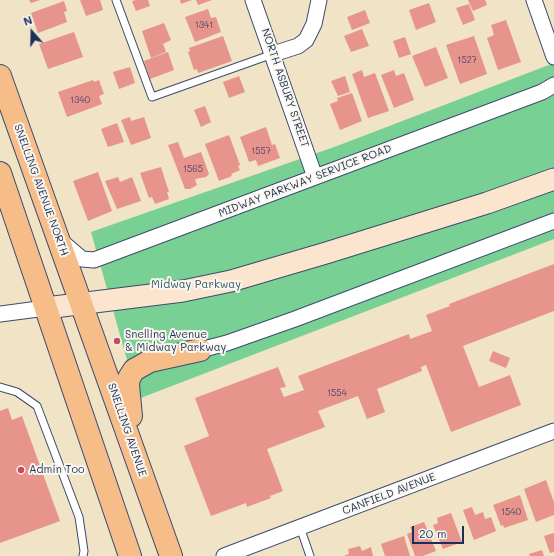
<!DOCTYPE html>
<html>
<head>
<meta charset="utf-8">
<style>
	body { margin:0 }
	#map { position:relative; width:554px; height:556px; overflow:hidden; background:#f1e3c6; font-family:Mali,sans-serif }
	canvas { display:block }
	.north { position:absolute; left:12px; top:12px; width:40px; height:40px; -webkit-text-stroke:3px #fbf7ec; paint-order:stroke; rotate:340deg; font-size:11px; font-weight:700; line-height:16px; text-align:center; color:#1b2f5e }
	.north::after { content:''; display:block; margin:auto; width:14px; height:18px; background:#1b2f5e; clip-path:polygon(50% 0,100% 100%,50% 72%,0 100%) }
	.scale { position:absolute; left:412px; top:526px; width:52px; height:18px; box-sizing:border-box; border:2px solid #1b2f5e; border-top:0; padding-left:5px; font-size:12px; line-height:14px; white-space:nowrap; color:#1b2f5e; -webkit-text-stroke:3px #fbf7ec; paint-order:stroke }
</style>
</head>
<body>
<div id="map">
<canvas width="554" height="556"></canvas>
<div class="north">N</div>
<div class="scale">20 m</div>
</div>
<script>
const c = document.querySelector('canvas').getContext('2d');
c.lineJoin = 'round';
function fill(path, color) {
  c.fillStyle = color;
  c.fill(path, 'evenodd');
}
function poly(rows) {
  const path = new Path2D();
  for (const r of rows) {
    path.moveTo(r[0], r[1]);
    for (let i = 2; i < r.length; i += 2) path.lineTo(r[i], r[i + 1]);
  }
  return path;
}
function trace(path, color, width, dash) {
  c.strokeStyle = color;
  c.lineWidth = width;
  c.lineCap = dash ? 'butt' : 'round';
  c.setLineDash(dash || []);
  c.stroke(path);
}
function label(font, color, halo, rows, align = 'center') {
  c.font = font + ' Mali,sans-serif';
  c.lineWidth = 4;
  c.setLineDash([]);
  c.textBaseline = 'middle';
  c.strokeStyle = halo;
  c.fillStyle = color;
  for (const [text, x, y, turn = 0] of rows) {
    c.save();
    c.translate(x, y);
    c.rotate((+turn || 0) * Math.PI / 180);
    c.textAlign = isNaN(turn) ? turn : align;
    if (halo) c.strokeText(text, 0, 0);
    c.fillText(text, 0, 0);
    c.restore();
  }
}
fill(poly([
	[554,63,554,239,138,399,91,232,337,146]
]), '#78d095');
fill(poly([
	[29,0,40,0,31,3],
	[80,0,100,0,103,10,86,16],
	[136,0,148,0,150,6,136,11,132,1],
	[180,0,192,0,181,4],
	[196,0,212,0,198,5],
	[468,0,485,0,487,5,473,11],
	[64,1,67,11,64,12,67,22,38,33,31,13],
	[429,3,436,22,416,30,409,10],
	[469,4,475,20,463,25,456,8],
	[208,9,211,18,216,17,221,32,195,42,185,17],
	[365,10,370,23,352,30,347,17],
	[506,20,521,62,498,70,487,38,494,35,491,25],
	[164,23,171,40,163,44,166,52,151,58,142,31],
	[362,29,369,46,351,52,344,36],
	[74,32,83,57,48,69,39,44],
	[223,36,232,61,198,73,197,69,194,70,188,52,190,51,189,48],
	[474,36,487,74,460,84,446,45],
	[405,37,411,54,399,58,393,41],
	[436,47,448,78,425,87,412,56],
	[168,52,174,70,150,79,144,61],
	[130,67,135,83,119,89,113,72],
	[362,70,364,77,375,73,389,111,368,118,352,74],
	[394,70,396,76,404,73,414,100,394,108,381,75],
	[239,76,245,92,229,98,223,82],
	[345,76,350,92,338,96,331,81],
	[93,80,94,82,99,80,104,94,99,96,102,104,67,117,58,92],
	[352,93,362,121,340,130,330,104,338,101,337,98],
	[205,106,211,122,201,127,194,110],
	[130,117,131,121,144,117,151,138,131,145,121,120],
	[117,123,124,142,108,147,101,129],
	[266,127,272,145,275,144,280,158,258,166,256,160,249,162,240,137],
	[229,135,240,165,238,166,240,170,231,174,232,176,219,181,205,144],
	[178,142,184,158,201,152,209,174,206,177,195,179,197,185,190,189,185,189,168,145],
	[161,167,169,192,167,192,169,199,155,204,152,197,149,198,140,173],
	[98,172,112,211,88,221,73,181],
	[118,177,120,182,132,177,141,201,117,209,105,181],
	[554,264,554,311,463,346,479,387,510,375,521,405,451,432,426,365,421,367,422,371,377,389,385,412,367,419,358,396,318,411,325,427,267,449,283,491,270,496,271,498,247,507,246,503,211,516,184,446,209,436,195,398,278,367,286,387,280,388,284,397,304,390,298,376,409,334,410,339,432,331,426,315,450,306,449,304],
	[493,351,510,358,506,368,489,361],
	[8,408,12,420,22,416,60,521,0,543,0,411],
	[546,480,554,502,554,515,536,522,524,489],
	[520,495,528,520,504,528,503,525,501,526,493,505],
	[472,507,475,515,483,512,485,519,491,517,496,531,474,540,463,510],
	[451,513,462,542,443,549,433,525,438,523,437,518],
	[424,522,436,551,423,556,415,556,407,534,412,532,410,527],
	[554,533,554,552,550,553,544,536],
	[404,536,410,556,385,556,381,544],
	[360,546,362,551,371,547,373,556,344,556,349,554,348,549],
	[542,550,544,556,530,556,529,554]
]), '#e6948c');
const lane = poly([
	[116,0,152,97,273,54],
	[0,387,17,392,37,406,79,517,84,551,83,556],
	[300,527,310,556]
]);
const street = poly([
	[253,0,315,177],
	[534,0,554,57],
	[273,54,298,46,306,40,314,24,319,0],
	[62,242,82,259,94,260,542,92,554,85],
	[0,314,46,308],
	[200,350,227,343,295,319,554,221],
	[224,556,554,431]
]);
const secondary = poly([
	[46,308,183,291,231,281,326,253,487,203,554,179]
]);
const primary = poly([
	[0,76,171,556],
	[0,173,130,556],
	[131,416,128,385,129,378,134,370,150,361,200,350]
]);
trace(lane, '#3b4a6e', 9);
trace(street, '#3b4a6e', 17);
trace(secondary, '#3b4a6e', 23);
trace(primary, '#3b4a6e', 24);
trace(lane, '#fff', 7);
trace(street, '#fff', 15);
trace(secondary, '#fce5cf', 21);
trace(primary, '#f7bd88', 22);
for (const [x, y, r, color] of [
	[117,341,4,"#d1495b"],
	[21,470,4,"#d1495b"]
]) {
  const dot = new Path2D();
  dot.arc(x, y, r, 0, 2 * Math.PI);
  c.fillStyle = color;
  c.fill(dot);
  trace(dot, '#fbf7ec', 1.5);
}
label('9px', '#4e486a', null, [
	["1341",204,25],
	["1527",467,60],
	["1340",80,100],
	["1557",261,151],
	["1565",193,169],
	["1554",337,393],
	["1540",511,512]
]);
label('11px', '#1b2f5e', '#fbf7ec', [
	["NORTH ASBURY STREET",285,88,71],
	["MIDWAY PARKWAY SERVICE ROAD",305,181,-21],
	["SNELLING AVENUE NORTH",41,190,70],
	["SNELLING AVENUE",127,430,71],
	["CANFIELD AVENUE",389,494,-21]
]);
label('11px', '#32576c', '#fbf7ec', [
	["Midway Parkway",196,285]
]);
label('11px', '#1b2f5e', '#fbf7ec', [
	["Snelling Avenue",125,335],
	["& Midway Parkway",125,348],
	["Admin Too",29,470]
], 'left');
</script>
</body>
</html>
